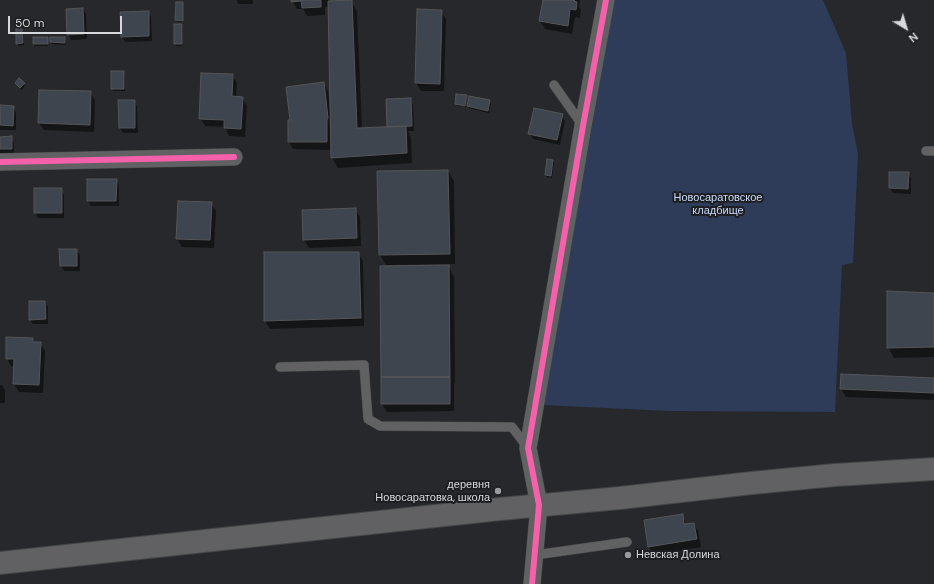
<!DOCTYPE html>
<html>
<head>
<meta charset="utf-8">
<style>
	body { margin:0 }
	#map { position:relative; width:934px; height:584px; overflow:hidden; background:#26282b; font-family:"DM Sans",sans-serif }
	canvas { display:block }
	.north { position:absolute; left:886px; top:8px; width:40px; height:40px; -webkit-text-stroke:3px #1c1e22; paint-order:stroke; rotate:142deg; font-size:11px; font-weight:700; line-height:16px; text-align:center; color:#d7d8db }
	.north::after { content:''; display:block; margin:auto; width:14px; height:18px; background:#d7d8db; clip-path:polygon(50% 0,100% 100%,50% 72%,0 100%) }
	.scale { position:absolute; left:8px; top:16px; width:114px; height:18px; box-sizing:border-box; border:2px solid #d7d8db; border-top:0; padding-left:5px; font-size:12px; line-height:14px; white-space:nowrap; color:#d7d8db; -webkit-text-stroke:3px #1c1e22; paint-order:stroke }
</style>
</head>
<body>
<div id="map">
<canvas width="934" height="584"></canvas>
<div class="north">N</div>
<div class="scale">50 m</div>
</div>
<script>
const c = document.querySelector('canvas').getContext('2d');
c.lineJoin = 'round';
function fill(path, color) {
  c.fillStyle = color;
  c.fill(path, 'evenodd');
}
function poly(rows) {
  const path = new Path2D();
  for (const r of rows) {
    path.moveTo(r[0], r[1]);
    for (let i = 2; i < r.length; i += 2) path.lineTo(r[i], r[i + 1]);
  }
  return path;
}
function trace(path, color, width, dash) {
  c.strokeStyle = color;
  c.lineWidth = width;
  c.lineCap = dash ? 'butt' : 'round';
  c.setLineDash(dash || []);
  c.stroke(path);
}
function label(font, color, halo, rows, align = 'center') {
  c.font = font + ' "DM Sans",sans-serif';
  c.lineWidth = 4;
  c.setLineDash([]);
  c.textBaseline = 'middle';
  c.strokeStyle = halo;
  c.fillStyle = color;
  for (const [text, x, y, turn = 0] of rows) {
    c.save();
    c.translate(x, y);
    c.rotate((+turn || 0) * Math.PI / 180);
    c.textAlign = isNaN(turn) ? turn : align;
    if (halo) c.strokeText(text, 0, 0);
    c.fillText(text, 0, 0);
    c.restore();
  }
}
fill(poly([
	[614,0,823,0,846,53,852,124,858,154,853,263,842,265,835,412,669,411,543,405]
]), '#2e3c59');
fill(poly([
	[237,0,253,0,253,4,238,4],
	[292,0,329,0,330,2,351,1,357,11,362,129,389,128,410,99,413,105,414,131,408,131,411,138,412,163,338,168,332,158,332,150,293,149,289,142,324,83,328,91,330,108,332,108,330,7,325,7,325,15,307,16,303,9,297,9],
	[544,0,580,0,579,7,581,10,580,18,575,17,572,34,545,29,540,21],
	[182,3,183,5,183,22,178,22,176,20],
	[83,9,86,14,87,39,71,40,68,34],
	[441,11,446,19,444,91,421,91,416,83],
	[148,12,151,17,152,41,125,42,122,37],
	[181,25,183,28,182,46,176,46,175,43],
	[21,30,23,32,24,45,19,46,17,43],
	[47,38,48,40,48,46,35,46,34,44],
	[51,38,64,38,66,40,66,45,52,44,51,42],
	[124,72,125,75,125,91,113,91,112,89],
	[232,75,237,83,236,98,242,98,247,106,245,137,229,136,225,127,205,126,200,118],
	[16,84,24,84,25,86,22,90],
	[90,92,95,100,94,132,44,130,39,123],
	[466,96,467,99,466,107,457,106,456,104],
	[470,97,490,101,491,104,489,113,469,108,467,105],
	[119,101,134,101,137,106,138,133,123,133,120,128],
	[0,106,13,107,16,112,16,130,0,130],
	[562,115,565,121,560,145,533,139,530,134],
	[11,137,14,143,14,154,0,154,0,138],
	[553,161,554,163,552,178,547,177,546,175],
	[448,171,454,181,455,264,386,265,380,255],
	[890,173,908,173,911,178,911,194,893,193,890,188],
	[116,180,119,185,119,206,91,206,88,201],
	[61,189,64,195,64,218,38,218,35,212],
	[211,203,216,211,214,248,182,247,177,239],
	[355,209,360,217,361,246,309,248,304,240,303,211],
	[77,250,80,255,80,271,64,271,61,266],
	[358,253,363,261,364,326,270,329,265,321],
	[448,266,454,277,455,384,454,382,454,411,387,412,382,404],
	[934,294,934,357,894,358,888,347],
	[45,302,48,307,48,324,33,324,30,319],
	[33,339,35,343,40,343,45,351,43,393,19,392,14,384,15,367,11,366,7,359],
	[934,379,934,400,846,397,841,389],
	[0,385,2,385,5,390,5,403,0,403],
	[682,515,687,525,694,524,698,531,701,547,654,555,649,547,645,521]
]), '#0007');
const building = poly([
	[291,0,321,0,321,7,302,8,301,1,291,2,291,0],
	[352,0,357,128,406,126,407,153,331,158,328,1,352,0],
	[543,0,575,0,574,1,577,2,576,10,570,9,568,26,539,21,543,0],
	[176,2,183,2,183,21,175,20,176,2],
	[83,8,84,34,67,35,66,9,83,8],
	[417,9,442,10,440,84,415,83,417,9],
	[149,11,149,36,121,37,120,12,149,11],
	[174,24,182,24,182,44,174,44,174,24],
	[16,29,22,29,23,43,16,44,16,29],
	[33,37,48,37,48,44,33,44,33,37],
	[50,37,65,37,65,43,50,42,50,37],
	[111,71,124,71,124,89,111,89,111,71],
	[201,73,233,74,232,96,243,97,241,129,224,128,224,120,199,119,201,73],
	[19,78,25,83,20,88,15,83,19,78],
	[324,82,328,118,327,120,327,142,288,142,288,120,290,120,286,87,324,82],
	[39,90,91,91,90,125,38,123,39,90],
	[456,94,467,95,465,106,455,104,456,94],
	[469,96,490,100,488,111,467,106,469,96],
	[411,98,412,126,387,127,386,99,411,98],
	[118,100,135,100,135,128,119,128,118,100],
	[0,105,14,106,13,126,0,125,0,105],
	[534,108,563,114,557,140,528,134,534,108],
	[12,136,12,149,0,149,0,137,12,136],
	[547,159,553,160,551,176,545,175,547,159],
	[448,170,450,254,379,255,377,171,448,170],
	[889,172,909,172,908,189,889,188,889,172],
	[87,179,117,179,116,201,87,201,87,179],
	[34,188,62,188,62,213,34,213,34,188],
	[178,201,212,202,210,240,176,239,178,201],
	[356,208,357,238,303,240,302,210,356,208],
	[59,249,77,249,77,266,60,266,59,249],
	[264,252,359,252,361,318,264,321,264,252],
	[449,265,450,377,381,377,380,266,449,265],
	[887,291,934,293,934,347,887,348,887,291],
	[29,301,45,301,46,319,29,320,29,301],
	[6,337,33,338,33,342,41,342,39,385,13,384,14,359,6,359,6,337],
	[841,374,934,378,934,393,840,389,841,374],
	[381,377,450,377,450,404,381,404,381,377],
	[683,514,684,524,694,523,697,539,648,547,644,520,683,514]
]);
fill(building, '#3f454f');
trace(building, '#545557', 1);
const lane = poly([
	[554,85,583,126],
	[926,151,934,151],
	[280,367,364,365,368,419,380,426,512,427,528,448],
	[535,555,627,542]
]);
const street = poly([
	[0,162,234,157],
	[532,584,539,505,528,448,583,126,606,0]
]);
const secondary = poly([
	[0,563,500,509,620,498,752,483,835,475,934,469]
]);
trace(lane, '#444547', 10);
trace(street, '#444547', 18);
trace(secondary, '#444547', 24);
trace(lane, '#616163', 9);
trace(street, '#616163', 17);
trace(secondary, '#616163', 22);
trace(poly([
	[0,162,234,157],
	[532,584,539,505,528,448,583,126,606,0]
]), '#f560ab', 6);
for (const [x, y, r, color] of [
	[498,491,4,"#999a9d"],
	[628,555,4,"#999a9d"]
]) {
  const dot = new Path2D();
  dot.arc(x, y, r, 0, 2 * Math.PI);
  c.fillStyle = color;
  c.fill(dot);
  trace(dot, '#1c1e22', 1.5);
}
label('11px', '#cadaf8', '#1c1e22', [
	["Новосаратовское",718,198],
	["кладбище",718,211]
]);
label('11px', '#d7d8db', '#1c1e22', [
	["деревня",490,485],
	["Новосаратовка, школа",490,498],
	["Невская Долина",636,555,"left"]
], 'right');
</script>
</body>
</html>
